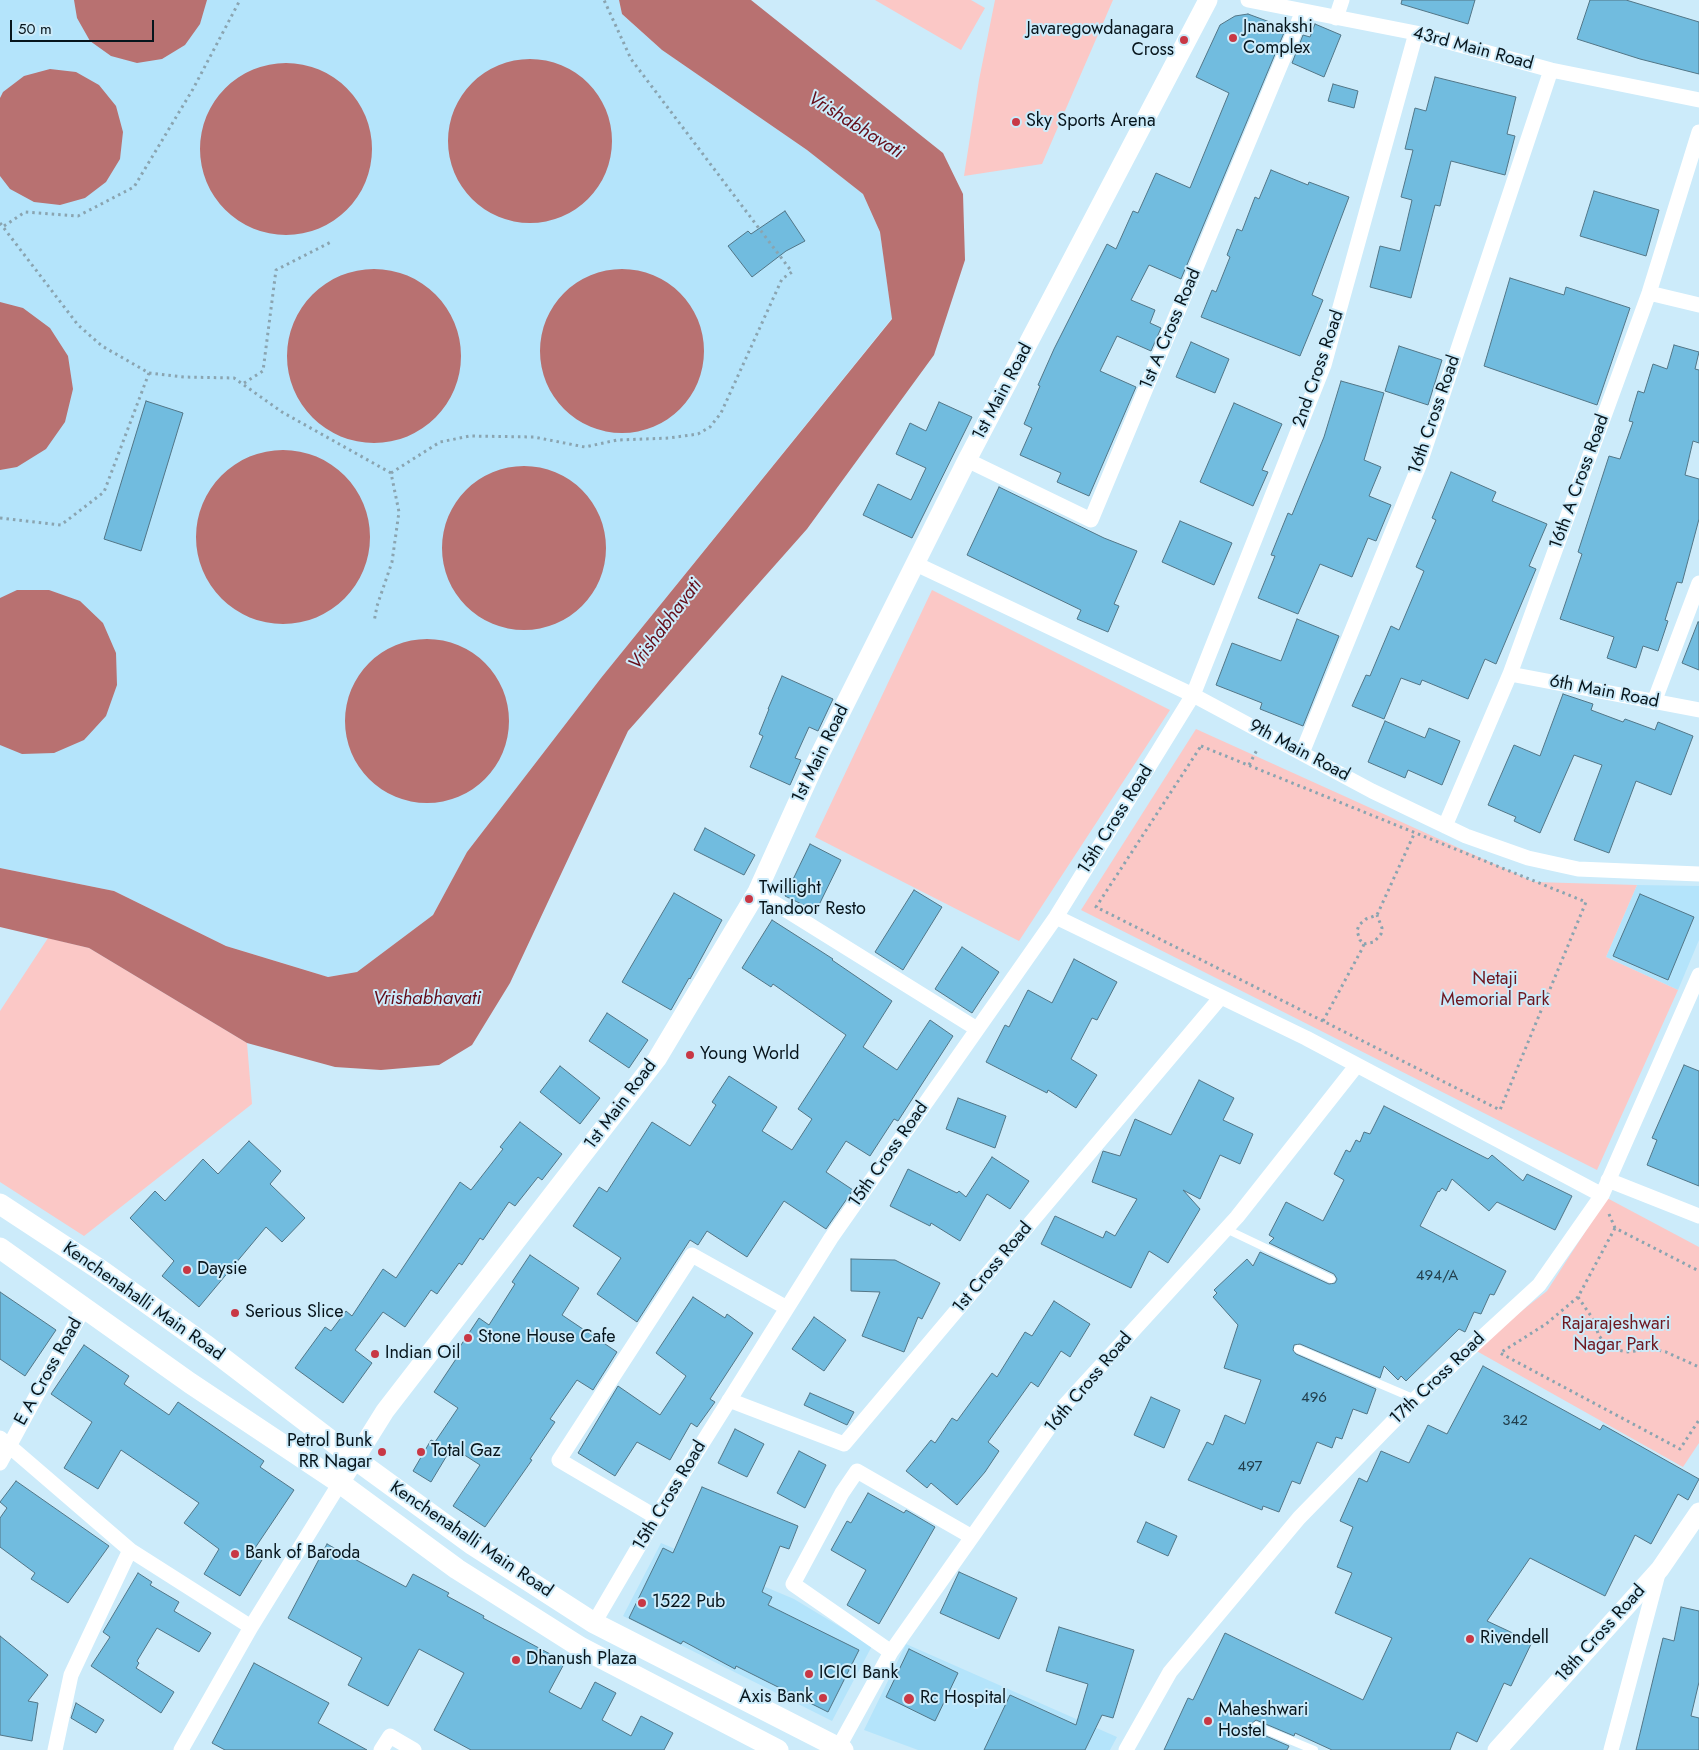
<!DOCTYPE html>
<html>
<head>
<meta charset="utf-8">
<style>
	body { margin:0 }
	#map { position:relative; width:1699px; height:1750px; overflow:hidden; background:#ccebfa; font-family:Jost,sans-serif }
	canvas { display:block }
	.scale { position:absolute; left:10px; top:20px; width:144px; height:22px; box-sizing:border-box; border:2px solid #07151c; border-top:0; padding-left:6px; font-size:15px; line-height:18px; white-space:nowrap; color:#07151c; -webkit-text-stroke:4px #ccebfa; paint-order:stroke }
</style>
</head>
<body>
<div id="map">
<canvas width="1699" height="1750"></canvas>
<div class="scale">50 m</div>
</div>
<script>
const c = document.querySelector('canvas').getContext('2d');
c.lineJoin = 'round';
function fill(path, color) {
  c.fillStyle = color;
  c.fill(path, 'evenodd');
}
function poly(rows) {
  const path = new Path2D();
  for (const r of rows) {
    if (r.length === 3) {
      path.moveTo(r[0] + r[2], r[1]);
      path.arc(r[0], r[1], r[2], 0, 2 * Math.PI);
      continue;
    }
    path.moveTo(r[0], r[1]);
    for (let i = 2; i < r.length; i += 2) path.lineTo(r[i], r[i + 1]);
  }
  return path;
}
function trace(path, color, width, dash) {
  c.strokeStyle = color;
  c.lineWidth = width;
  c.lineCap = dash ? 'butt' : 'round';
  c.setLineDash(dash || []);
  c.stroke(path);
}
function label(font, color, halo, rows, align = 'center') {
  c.font = font + ' Jost,sans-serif';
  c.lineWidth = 4;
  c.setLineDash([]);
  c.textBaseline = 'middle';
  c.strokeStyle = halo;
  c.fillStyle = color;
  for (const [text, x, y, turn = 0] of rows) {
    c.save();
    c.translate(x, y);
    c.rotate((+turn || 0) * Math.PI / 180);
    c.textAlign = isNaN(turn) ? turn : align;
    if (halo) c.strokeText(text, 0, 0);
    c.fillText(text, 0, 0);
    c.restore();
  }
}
fill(poly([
	[0,0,619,0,622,14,662,50,807,150,863,194,880,232,892,318,601,678,467,852,433,915,357,972,328,977,226,946,114,891,0,868],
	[1637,885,1699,886,1699,940,1678,990,1606,957],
	[661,1543,794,1599,872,1646,832,1721,623,1616],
	[906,1644,1117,1737,1110,1750,918,1750,864,1730]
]), '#b4e4fb');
fill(poly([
	[875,0,971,0,985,8,961,50],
	[995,0,1113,0,1042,164,964,176,979,80],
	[932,590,1170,710,1019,941,815,837],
	[1196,729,1534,882,1637,885,1606,957,1678,990,1597,1170,1081,910],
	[48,938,89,948,247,1043,252,1104,84,1236,0,1182,0,1011],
	[1607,1198,1699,1247,1699,1443,1683,1467,1473,1349,1547,1291]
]), '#fbc8c6');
fill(poly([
	[74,0,207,0,200,24,185,45,162,59,137,63,111,56,90,41,77,18],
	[619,0,751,0,943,153,963,194,965,260,934,355,807,529,628,731,510,983,472,1045,439,1065,381,1070,335,1067,247,1043,89,948,0,927,0,868,114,891,226,946,328,977,357,972,433,915,467,852,601,678,892,319,880,232,863,194,807,150,662,50,622,14],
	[530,141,82],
	[286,149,86],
	[50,69,76,72,99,85,116,106,123,132,120,159,106,182,85,198,60,205,34,202,10,189,0,176,0,98,3,92,24,76],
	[622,351,82],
	[374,356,87],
	[0,302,23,308,50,328,68,356,73,389,65,422,46,449,17,467,0,470],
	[283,537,87],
	[524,548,82],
	[17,590,49,590,80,601,103,623,116,653,117,685,106,716,84,740,54,753,22,754,0,745,0,598],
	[427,721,82]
]), '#b87171');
const building = poly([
	[1402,0,1475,0,1468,24,1401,4,1402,0],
	[1590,0,1626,0,1699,22,1699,74,1640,59,1577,39,1590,0],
	[1248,14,1286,28,1181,279,1149,265,1131,300,1155,310,1150,323,1161,328,1151,351,1117,336,1100,371,1136,387,1089,496,1057,482,1061,473,1020,455,1032,428,1024,424,1040,386,1038,385,1054,349,1107,244,1116,249,1133,211,1138,213,1156,173,1190,188,1229,93,1196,77,1220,25,1235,16,1248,14],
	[1315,24,1341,35,1324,77,1292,63,1303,35,1310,37,1315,24],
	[1435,77,1516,97,1507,134,1515,136,1505,175,1451,161,1440,206,1435,205,1411,298,1370,287,1380,246,1400,251,1412,200,1401,197,1413,150,1405,149,1415,108,1426,111,1435,77],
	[1333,84,1358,91,1354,108,1328,101,1333,84],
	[1271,170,1308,185,1309,182,1349,197,1312,295,1323,300,1300,356,1201,317,1212,290,1216,292,1230,257,1227,255,1237,229,1242,231,1255,197,1259,199,1271,170],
	[1594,191,1659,210,1646,256,1580,236,1594,191],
	[785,211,805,241,786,251,752,277,728,246,748,231,751,234,785,211],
	[1510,278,1564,295,1566,287,1630,308,1597,405,1484,366,1510,278],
	[1191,342,1229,359,1215,393,1176,377,1191,342],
	[1674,345,1699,352,1695,369,1699,370,1699,443,1693,441,1685,475,1699,479,1699,519,1682,583,1677,582,1665,620,1668,621,1658,651,1643,646,1636,668,1607,658,1614,637,1560,619,1582,554,1578,552,1609,456,1620,459,1633,422,1629,421,1638,391,1644,393,1653,364,1667,369,1674,345],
	[1399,346,1442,360,1428,405,1385,391,1399,346],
	[1341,381,1384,393,1364,460,1381,467,1369,496,1391,505,1376,541,1368,538,1352,577,1320,564,1298,614,1258,598,1275,556,1271,555,1288,513,1292,515,1324,437,1341,381],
	[146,401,183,413,141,551,104,539,146,401],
	[939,402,972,417,912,538,863,515,878,484,911,500,926,468,896,454,910,423,926,431,939,402],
	[1234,403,1282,424,1262,470,1268,472,1253,506,1200,482,1234,403],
	[1451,472,1496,492,1492,501,1547,524,1529,566,1536,569,1496,664,1485,659,1468,699,1422,680,1420,685,1401,678,1384,719,1352,706,1366,675,1370,676,1391,626,1399,630,1424,571,1416,567,1436,520,1432,518,1451,472],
	[999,487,1104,538,1137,551,1114,604,1119,606,1108,632,1077,619,1081,610,967,555,999,487],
	[1180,521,1232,543,1214,585,1162,562,1180,521],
	[1297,619,1339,636,1303,726,1260,709,1262,703,1216,685,1232,643,1281,661,1297,619],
	[1698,622,1699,622,1699,670,1682,663,1698,622],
	[782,676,833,699,818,731,809,727,795,758,801,760,790,785,750,767,763,736,759,734,769,709,768,709,782,676],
	[1563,694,1593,704,1591,710,1623,722,1625,719,1655,730,1658,722,1693,736,1671,795,1636,781,1609,853,1574,840,1602,765,1574,755,1540,833,1514,821,1516,817,1488,805,1514,745,1540,756,1563,694],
	[1385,721,1425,738,1429,728,1460,741,1442,785,1408,770,1405,778,1368,762,1385,721],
	[705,828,755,855,744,875,694,850,705,828],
	[810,844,841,860,816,911,785,896,810,844],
	[914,890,942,907,903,970,875,952,914,890],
	[674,893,722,920,690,979,689,978,671,1010,622,982,674,893],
	[1640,894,1694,917,1668,980,1613,956,1640,894],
	[772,920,833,959,832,960,892,1001,863,1047,897,1070,930,1020,953,1036,898,1121,894,1119,870,1156,846,1141,826,1172,853,1190,826,1229,784,1201,747,1257,707,1231,698,1245,690,1240,637,1322,597,1294,621,1258,573,1226,599,1187,607,1192,652,1122,690,1146,716,1105,712,1102,729,1076,777,1107,762,1131,792,1150,812,1119,798,1109,846,1035,773,984,771,987,742,968,772,920],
	[962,947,999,972,972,1013,935,989,962,947],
	[1074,959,1117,982,1097,1020,1092,1018,1071,1059,1097,1075,1076,1108,1048,1090,1047,1093,986,1062,1005,1025,1009,1027,1028,990,1052,1003,1074,959],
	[607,1013,648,1040,629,1068,589,1041,607,1013],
	[1684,1065,1699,1071,1699,1186,1647,1165,1657,1140,1652,1138,1684,1065],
	[560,1066,600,1098,580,1124,540,1092,560,1066],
	[1199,1080,1234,1098,1223,1120,1253,1134,1240,1164,1220,1155,1200,1199,1183,1190,1200,1209,1168,1263,1149,1251,1131,1288,1041,1244,1055,1216,1103,1238,1106,1231,1115,1236,1137,1199,1092,1182,1103,1151,1120,1156,1135,1119,1171,1135,1199,1080],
	[958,1098,1006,1116,995,1148,946,1129,958,1098],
	[1384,1106,1488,1159,1492,1155,1523,1181,1527,1174,1572,1196,1555,1230,1497,1202,1489,1211,1452,1179,1446,1191,1442,1188,1439,1192,1438,1191,1420,1226,1506,1271,1494,1295,1490,1294,1481,1314,1474,1312,1465,1332,1459,1329,1406,1381,1401,1376,1398,1380,1384,1366,1380,1378,1300,1344,1294,1345,1293,1350,1296,1354,1376,1389,1367,1414,1353,1409,1342,1439,1336,1437,1332,1448,1317,1442,1300,1484,1292,1481,1279,1512,1263,1506,1262,1510,1188,1480,1207,1442,1213,1445,1225,1415,1245,1424,1261,1380,1224,1368,1238,1325,1213,1297,1217,1293,1214,1290,1247,1259,1253,1266,1260,1252,1329,1284,1335,1283,1337,1279,1334,1274,1269,1243,1274,1238,1269,1235,1286,1202,1323,1221,1344,1180,1334,1174,1346,1150,1350,1152,1356,1140,1360,1142,1364,1132,1370,1134,1384,1106],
	[520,1122,562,1154,542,1180,538,1177,515,1206,509,1202,483,1240,480,1238,462,1265,459,1263,437,1294,431,1290,405,1327,383,1312,355,1350,372,1363,343,1403,295,1368,325,1327,331,1331,346,1311,352,1316,383,1269,396,1278,460,1182,471,1190,503,1149,500,1147,520,1122],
	[249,1141,281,1171,270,1184,305,1218,282,1242,266,1227,199,1307,162,1276,174,1261,130,1218,155,1191,165,1201,203,1159,218,1174,249,1141],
	[992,1157,1029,1181,1010,1209,987,1194,960,1241,931,1223,930,1226,890,1206,908,1169,957,1193,959,1191,966,1197,992,1157],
	[530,1255,579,1288,562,1315,617,1352,593,1390,577,1380,550,1419,555,1422,530,1459,532,1460,485,1527,453,1506,480,1465,452,1447,431,1482,413,1471,431,1440,435,1442,458,1408,434,1392,460,1353,457,1351,479,1318,489,1325,515,1284,512,1282,530,1255],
	[851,1259,895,1260,940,1283,922,1319,918,1317,904,1352,862,1336,880,1292,851,1291,851,1259],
	[0,1292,56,1330,25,1376,0,1359,0,1292],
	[693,1297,725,1318,727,1314,753,1333,710,1399,715,1402,697,1427,691,1423,670,1460,637,1442,615,1476,578,1453,618,1386,660,1415,686,1376,656,1353,693,1297],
	[1054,1301,1090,1324,1070,1357,1061,1351,1038,1387,1031,1382,988,1442,999,1451,985,1472,957,1505,931,1483,927,1488,906,1471,931,1440,935,1443,952,1418,957,1421,992,1373,997,1377,1025,1332,1032,1336,1054,1301],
	[814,1317,846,1340,824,1371,792,1349,814,1317],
	[84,1345,129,1376,124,1384,169,1415,178,1402,264,1461,260,1467,294,1490,255,1548,265,1555,240,1596,204,1574,219,1549,184,1523,199,1503,121,1450,98,1489,64,1468,92,1422,51,1394,84,1345],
	[1483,1366,1600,1430,1603,1425,1699,1479,1688,1500,1678,1494,1651,1544,1635,1535,1605,1596,1530,1558,1487,1621,1532,1642,1511,1686,1504,1683,1477,1742,1457,1732,1450,1750,1332,1750,1295,1733,1294,1736,1256,1720,1251,1724,1252,1730,1289,1746,1287,1750,1164,1750,1188,1698,1193,1700,1225,1633,1363,1700,1392,1638,1335,1613,1352,1573,1337,1567,1353,1527,1340,1521,1359,1478,1367,1482,1381,1451,1409,1463,1428,1425,1447,1434,1483,1366],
	[810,1393,854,1412,847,1425,804,1405,810,1393],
	[1151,1397,1180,1410,1164,1448,1134,1435,1151,1397],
	[735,1429,764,1444,747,1477,718,1463,735,1429],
	[799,1451,826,1465,805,1508,777,1493,799,1451],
	[16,1481,109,1546,68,1603,31,1579,35,1573,0,1547,0,1518,7,1508,0,1502,16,1481],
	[702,1487,798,1526,789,1549,780,1546,762,1592,772,1597,768,1605,859,1650,828,1712,736,1666,735,1669,683,1641,681,1644,629,1618,663,1548,673,1553,702,1487],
	[868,1493,904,1513,906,1510,935,1527,879,1624,847,1605,866,1570,831,1550,847,1521,851,1523,868,1493],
	[1146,1522,1177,1536,1168,1556,1137,1542,1146,1522],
	[327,1544,406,1587,413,1574,449,1593,447,1596,484,1616,483,1618,565,1662,549,1692,581,1709,595,1682,616,1693,602,1720,631,1736,641,1716,673,1733,664,1750,471,1750,434,1730,464,1673,419,1649,388,1706,348,1685,362,1658,288,1618,327,1544],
	[959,1572,1017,1598,999,1639,940,1613,959,1572],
	[138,1573,152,1582,150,1585,179,1602,174,1611,211,1633,199,1652,157,1628,137,1661,139,1663,136,1668,174,1692,161,1713,91,1666,110,1637,103,1632,138,1573],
	[1681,1607,1699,1611,1699,1682,1691,1716,1699,1718,1699,1750,1636,1750,1663,1638,1674,1641,1681,1607],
	[1059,1627,1134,1650,1113,1718,1102,1715,1085,1750,984,1750,1010,1695,1076,1725,1088,1684,1046,1671,1059,1627],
	[0,1636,48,1675,28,1701,38,1703,32,1741,0,1735,0,1636],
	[909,1649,958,1673,935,1721,886,1697,909,1649],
	[254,1663,329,1703,318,1723,367,1750,225,1750,212,1743,254,1663],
	[76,1703,104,1720,96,1733,71,1718,76,1703]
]);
fill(building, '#71bcdf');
trace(building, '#527687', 1);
trace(poly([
	[0,223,78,325,102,346,149,373,184,377,234,378,282,412,391,473,399,512,392,562,377,606,374,622],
	[4,226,25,212,78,216,134,187,193,89,240,0],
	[244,383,263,371,276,270,331,242],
	[391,473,440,442,470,436,534,437,585,447,617,440,669,438,698,434,710,427,721,413,782,279,792,272,631,59,604,0],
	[0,518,61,525,104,492,149,373],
	[1201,746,1586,902,1500,1110,1096,907,1201,746],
	[1249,765,1258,748],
	[1364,944,1374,942,1381,934,1382,928,1377,915],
	[1323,1021,1362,949,1364,944,1360,940,1357,931,1359,925,1366,919,1377,915,1415,832],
	[1609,1214,1615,1228,1699,1271],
	[1615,1228,1578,1297,1546,1324,1500,1353,1680,1449,1699,1420],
	[1578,1297,1593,1319,1599,1336,1610,1348,1626,1352,1653,1349,1666,1352,1699,1367]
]), '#8aa4b0', 3, [2.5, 4]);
trace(poly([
	[1226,1229,1331,1279],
	[1298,1349,1415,1399],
	[1256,1726,1314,1750]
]), '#fff', 8);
trace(poly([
	[1248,0,1416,33,1551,70,1699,100],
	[1336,18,1342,0],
	[1649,293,1699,305],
	[967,460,1091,520,1303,11],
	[916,564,1193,695,1372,791,1466,836,1528,858,1578,869,1699,874],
	[1510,674,1699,710],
	[1654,702,1699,583],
	[1302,753,1419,466,1551,70],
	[1445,826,1510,674,1649,293,1699,132],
	[757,892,977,1029],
	[1056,917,1306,1038,1602,1195],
	[1608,1180,1699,1216],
	[729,1400,844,1444,1221,997],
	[0,1438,130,1550],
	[0,1463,84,1308],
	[656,1517,559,1460,692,1255,787,1308],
	[594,1623,656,1517,831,1238,1056,917,1193,695,1324,365,1416,33],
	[891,1652,793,1584,842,1493,857,1471,972,1537],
	[55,1750,71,1675,130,1550,251,1627],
	[181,1750,251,1627,340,1483],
	[381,1750,390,1736,414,1750],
	[837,1750,891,1652,1065,1405,1237,1217,1357,1065],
	[1126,1750,1170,1672,1299,1518,1415,1399,1539,1285,1602,1195,1699,975],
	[1611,1750,1659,1570]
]), '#fff', 15);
trace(poly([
	[340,1483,385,1411,657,1059,757,892,814,766,967,460,1208,0],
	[1497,1750,1660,1569,1699,1512]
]), '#fff', 19);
trace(poly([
	[0,1204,102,1271,207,1346,355,1459,473,1545,594,1623,843,1750],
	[0,1248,190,1383,340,1483,457,1569,580,1647,778,1750]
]), '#fff', 21);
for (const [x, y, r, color] of [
	[1233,38,5,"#c83845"],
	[1184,40,5,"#c83845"],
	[1016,122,5,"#c83845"],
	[749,899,5,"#c83845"],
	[690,1055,5,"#c83845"],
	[187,1270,5,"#c83845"],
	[235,1313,5,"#c83845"],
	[468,1338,5,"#c83845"],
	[375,1354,5,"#c83845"],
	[382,1452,5,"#c83845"],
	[421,1452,5,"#c83845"],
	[235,1554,5,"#c83845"],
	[642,1603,5,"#c83845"],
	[1470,1639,5,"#c83845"],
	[516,1660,5,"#c83845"],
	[809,1674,5,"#c83845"],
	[823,1698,5,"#c83845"],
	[909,1699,6,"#c83845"],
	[1208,1721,5,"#c83845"]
]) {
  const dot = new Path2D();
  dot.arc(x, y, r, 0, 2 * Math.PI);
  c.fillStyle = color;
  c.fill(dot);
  trace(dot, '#ccebfa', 2);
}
label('15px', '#223f4d', null, [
	["494/A",1437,1276],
	["496",1314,1398],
	["342",1515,1421],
	["497",1250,1467]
]);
label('18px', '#07151c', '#ccebfa', [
	["Jnanakshi",1243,28],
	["Complex",1243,49],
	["Javaregowdanagara",1174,30,"right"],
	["Cross",1174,51,"right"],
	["Sky Sports Arena",1026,122],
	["Twillight",759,889],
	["Tandoor Resto",759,910],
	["Young World",700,1055],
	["Daysie",197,1270],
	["Serious Slice",245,1313],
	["Stone House Cafe",478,1338],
	["Indian Oil",385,1354],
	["Petrol Bunk",372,1442,"right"],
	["RR Nagar",372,1463,"right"],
	["Total Gaz",431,1452],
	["Bank of Baroda",245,1554],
	["1522 Pub",652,1603],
	["Rivendell",1480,1639],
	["Dhanush Plaza",526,1660],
	["ICICI Bank",819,1674],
	["Axis Bank",813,1698,"right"],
	["Rc Hospital",920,1699],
	["Maheshwari",1218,1711],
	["Hostel",1218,1732]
], 'left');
label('18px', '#07151c', '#ccebfa', [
	["43rd Main Road",1473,49,15],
	["1st A Cross Road",1171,329,-67],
	["2nd Cross Road",1319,369,-71],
	["1st Main Road",1003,392,-62],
	["16th Cross Road",1435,415,-71],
	["16th A Cross Road",1580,482,-70],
	["6th Main Road",1604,692,11],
	["9th Main Road",1299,751,28],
	["1st Main Road",821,754,-64],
	["15th Cross Road",1116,820,-58],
	["1st Main Road",621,1105,-53],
	["15th Cross Road",889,1155,-55],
	["1st Cross Road",993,1268,-50],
	["Kenchenahalli Main Road",143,1302,35],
	["E A Cross Road",49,1372,-61],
	["17th Cross Road",1438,1379,-44],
	["16th Cross Road",1089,1383,-50],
	["15th Cross Road",670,1496,-59],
	["Kenchenahalli Main Road",471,1540,34],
	["18th Cross Road",1601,1634,-48]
]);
label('18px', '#6e1820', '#ccebfa', [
	["Netaji",1495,980],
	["Memorial Park",1495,1001],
	["Rajarajeshwari",1616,1325],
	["Nagar Park",1616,1346]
]);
label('italic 19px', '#640c18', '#ccebfa', [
	["Vrishabhavati",855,126,32],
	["Vrishabhavati",666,625,-53],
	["Vrishabhavati",427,999]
]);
</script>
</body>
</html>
